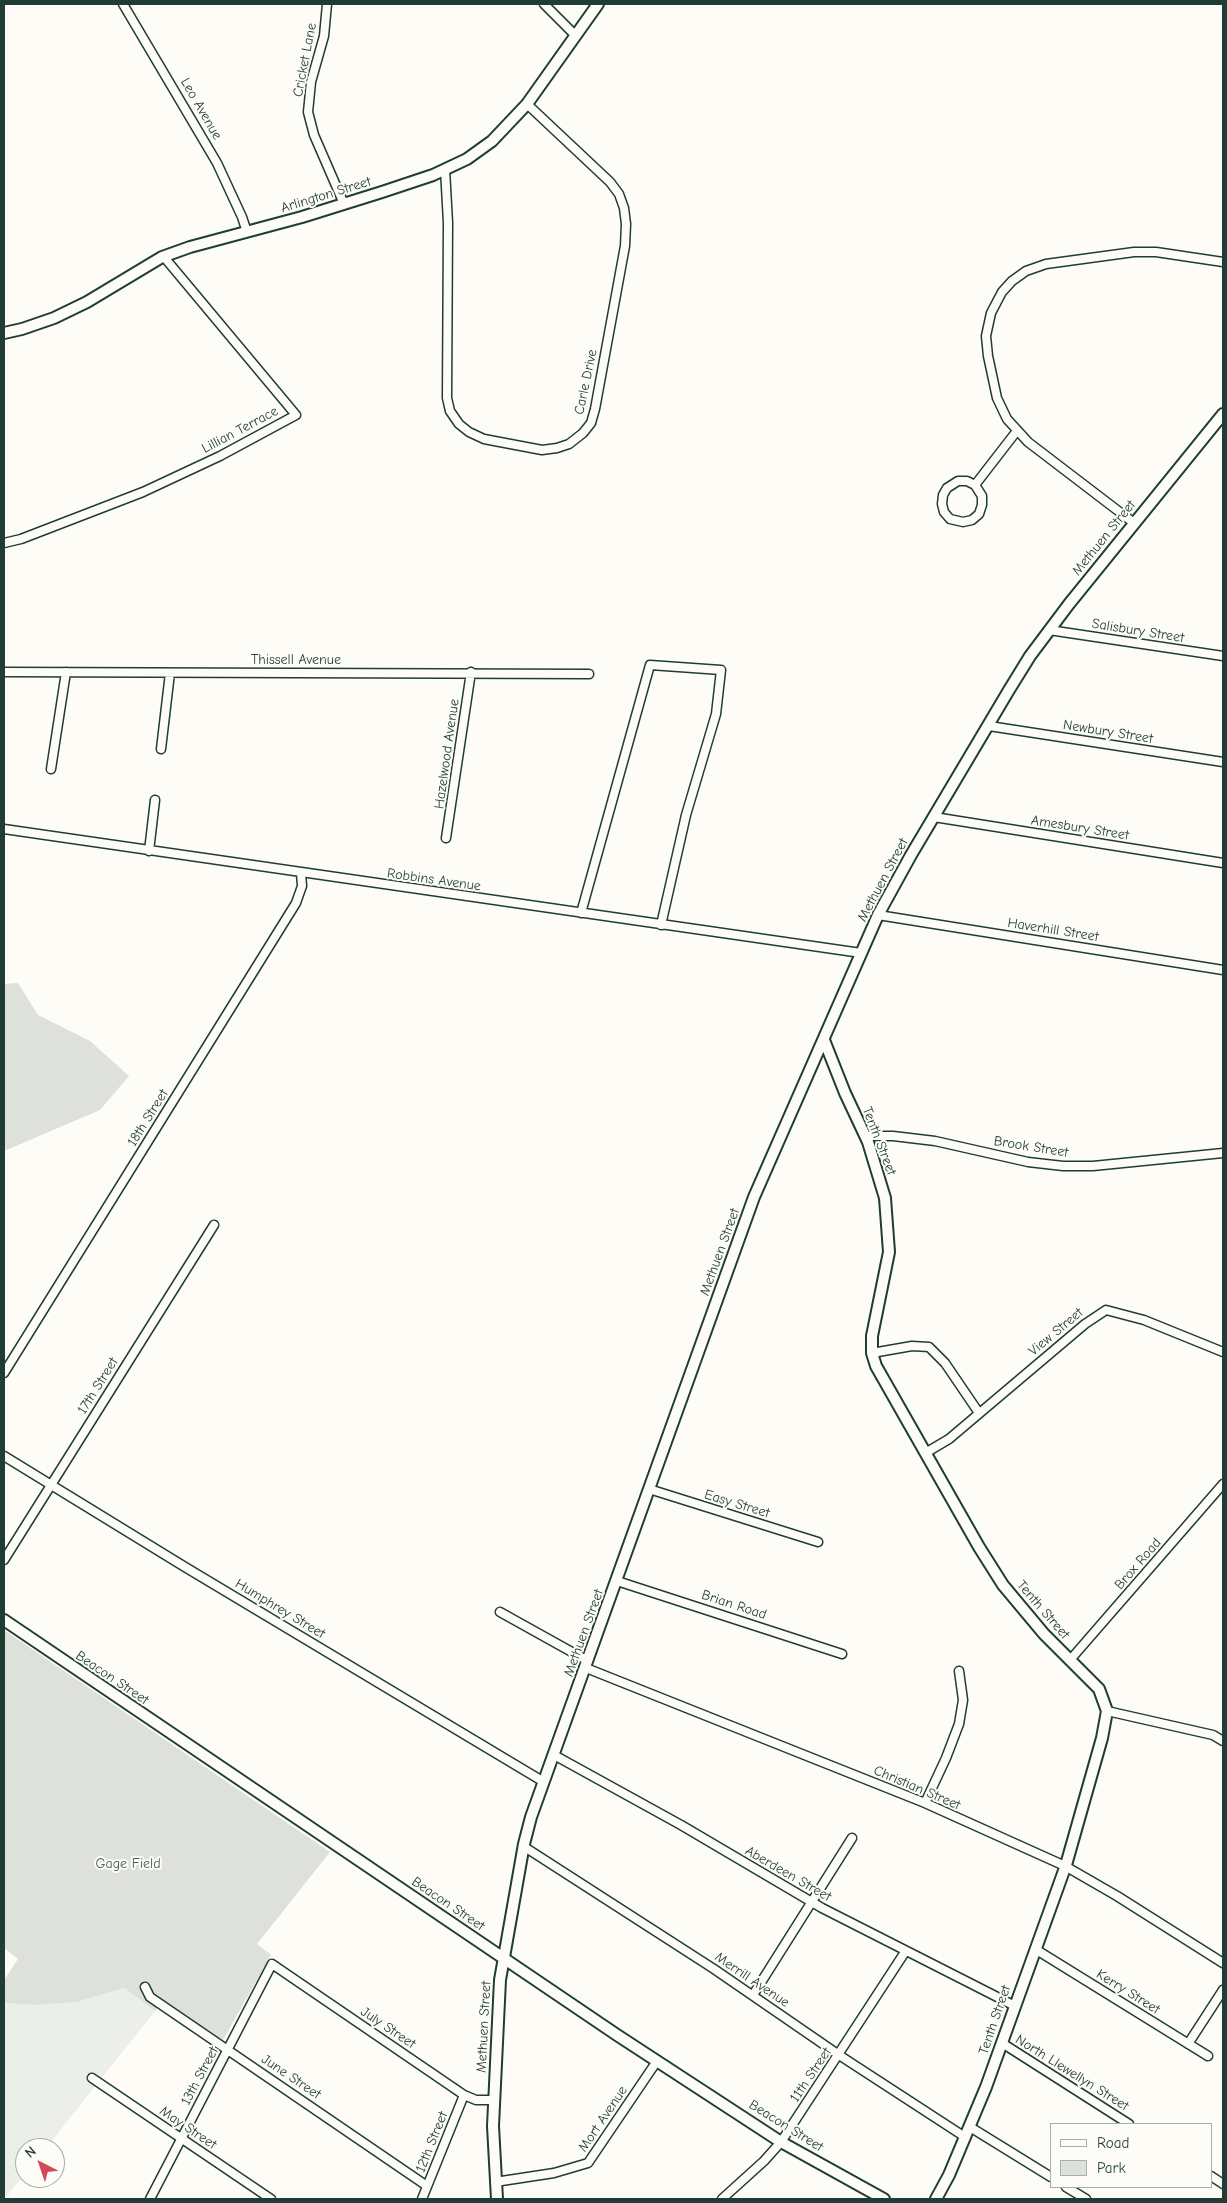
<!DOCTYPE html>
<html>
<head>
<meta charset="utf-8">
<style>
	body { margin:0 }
	#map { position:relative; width:1227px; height:2203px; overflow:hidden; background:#fdfcf7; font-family:"Comic Neue",sans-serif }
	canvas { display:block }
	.frame { position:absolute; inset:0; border:5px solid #1f3d34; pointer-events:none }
	.legend { position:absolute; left:1050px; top:2123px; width:162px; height:65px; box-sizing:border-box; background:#fdfcf7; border:1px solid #a4b0a9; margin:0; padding:6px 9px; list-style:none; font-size:15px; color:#1f3d34 }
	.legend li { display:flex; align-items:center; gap:10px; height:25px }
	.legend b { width:25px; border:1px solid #a4b0a9 }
	.north { position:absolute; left:15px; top:2138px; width:50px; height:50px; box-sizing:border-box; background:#fdfcf7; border:1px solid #a4b0a9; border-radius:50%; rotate:319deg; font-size:14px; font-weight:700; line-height:20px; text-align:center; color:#1f3d34 }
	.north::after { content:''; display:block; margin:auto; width:18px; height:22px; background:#d1495b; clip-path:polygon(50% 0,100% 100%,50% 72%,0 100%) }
</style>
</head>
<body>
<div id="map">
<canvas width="1227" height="2203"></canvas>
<div class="frame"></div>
<ul class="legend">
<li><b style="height:6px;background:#fdfcf7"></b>Road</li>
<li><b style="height:14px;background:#dde0db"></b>Park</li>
</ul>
<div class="north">N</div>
</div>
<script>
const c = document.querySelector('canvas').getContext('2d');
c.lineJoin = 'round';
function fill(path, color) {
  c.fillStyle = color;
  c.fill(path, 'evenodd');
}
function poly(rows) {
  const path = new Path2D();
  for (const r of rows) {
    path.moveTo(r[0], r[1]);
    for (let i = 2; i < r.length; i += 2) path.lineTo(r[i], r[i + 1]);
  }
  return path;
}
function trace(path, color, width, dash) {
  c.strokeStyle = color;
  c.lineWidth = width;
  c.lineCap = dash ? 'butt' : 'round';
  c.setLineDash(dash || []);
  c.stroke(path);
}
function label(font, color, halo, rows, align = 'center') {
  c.font = font + ' "Comic Neue",sans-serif';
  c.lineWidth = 4;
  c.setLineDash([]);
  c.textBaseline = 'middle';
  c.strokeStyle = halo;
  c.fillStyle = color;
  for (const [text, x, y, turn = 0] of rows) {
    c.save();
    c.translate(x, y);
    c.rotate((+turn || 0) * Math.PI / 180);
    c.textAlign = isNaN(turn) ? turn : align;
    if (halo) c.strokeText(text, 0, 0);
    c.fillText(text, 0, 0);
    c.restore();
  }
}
fill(poly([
	[124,1988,155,2011,46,2148,25,2148,25,2174,4,2199,4,2003,35,2005,77,2002]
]), '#eceee9');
fill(poly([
	[18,983,38,1015,90,1041,129,1076,100,1110,4,1151,4,984],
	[4,1630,330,1852,257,1944,271,1955,223,2040,164,2000,155,2011,124,1988,77,2002,35,2005,4,2003,4,1980,18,1959,4,1948]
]), '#dde0db');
const minor = poly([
	[123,4,217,163,242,217,247,232],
	[327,4,324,36,311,82,308,112,314,135,344,204],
	[544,4,575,35],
	[445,169,448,223,447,398,450,411,459,424,469,432,484,439,542,450,557,448,569,444,583,433,591,423,595,409,625,246,626,224,624,208,619,194,610,182,527,104],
	[975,485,982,496,982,505,979,514,972,520,963,522,950,519,944,512,942,504,943,495,947,488,958,481,967,481,975,485,1016,432],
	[1134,523,1028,442,1007,419,997,398,988,356,986,336,991,313,1002,292,1012,281,1026,271,1046,264,1134,252,1156,252,1223,262],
	[4,543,21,539,143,492,220,456,296,415,164,257],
	[1049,630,1223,656],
	[4,672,589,674],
	[989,726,1223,762],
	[161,749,170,673],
	[51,769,66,672],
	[934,817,1223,863],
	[4,829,861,953],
	[446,838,471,672],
	[149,851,155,800],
	[581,913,650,665,721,670,716,714,686,815,661,925],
	[878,915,1223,970],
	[865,1136,893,1136,935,1141,1028,1162,1063,1166,1093,1166,1223,1153],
	[872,1353,912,1346,929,1347,945,1363,979,1413],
	[4,1373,296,903,302,886,301,873],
	[927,1452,949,1439,1085,1324,1106,1310,1144,1320,1223,1352],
	[4,1456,185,1567,544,1782],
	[649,1489,818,1542],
	[4,1560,214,1225],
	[617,1581,842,1654],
	[500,1612,588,1661],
	[1070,1660,1223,1484],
	[586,1668,925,1803,1065,1866,1117,1896,1223,1963],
	[1107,1711,1213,1735,1223,1741],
	[554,1755,681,1825,822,1908,1015,2006],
	[925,1803,946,1758,959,1724,963,1700,959,1671],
	[523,1846,714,1969,839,2055,965,2137],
	[1035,1949,1208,2056],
	[145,1987,150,1997,427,2186],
	[753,1995,852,1838],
	[1002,2043,1129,2124],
	[1188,2044,1223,1990],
	[92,2078,271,2199],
	[970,2127,1051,2177],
	[1211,2176,1223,2184],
	[495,2182,554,2173,588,2163,657,2061],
	[1066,2187,1086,2199],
	[150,2199,272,1964,464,2095,476,2100,494,2100],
	[422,2199,464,2095],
	[722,2199,764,2161,781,2142,905,1952]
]);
const tertiary = poly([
	[4,333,22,329,54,318,87,302,162,257,190,247,302,217,382,192,433,175,467,159,492,141,527,104,598,4],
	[824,1040,845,1093,868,1142,885,1198,889,1252,872,1336,872,1353,876,1366,979,1547,1003,1585,1044,1634,1099,1689,1107,1711,1102,1738,1066,1865,986,2087,949,2175,936,2199],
	[4,1620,617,2035,781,2142,884,2199],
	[497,2199,493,2126,500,1980,524,1844,531,1817,754,1197,878,915,911,855,1009,690,1030,656,1069,604,1223,414]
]);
trace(minor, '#1f3d34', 11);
trace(tertiary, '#1f3d34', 14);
trace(minor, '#fdfcf7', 8);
trace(tertiary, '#fdfcf7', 10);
label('14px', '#1f3d34', '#fdfcf7', [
	["Cricket Lane",305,60,-79],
	["Leo Avenue",201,109,60],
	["Arlington Street",326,195,-17],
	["Carle Drive",586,382,-78],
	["Lillian Terrace",240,430,-28],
	["Methuen Street",1104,538,-51],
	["Salisbury Street",1138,631,9],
	["Thissell Avenue",296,660],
	["Newbury Street",1108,732,9],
	["Hazelwood Avenue",447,754,-82],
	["Amesbury Street",1080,828,9],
	["Robbins Avenue",434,880,8],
	["Methuen Street",883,880,-62],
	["Haverhill Street",1053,930,9],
	["18th Street",148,1118,-58],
	["Tenth Street",879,1141,69],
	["Brook Street",1031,1147,9],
	["Methuen Street",720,1252,-70],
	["View Street",1056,1332,-40],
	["17th Street",98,1386,-58],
	["Easy Street",737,1504,17],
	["Brox Road",1138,1564,-49],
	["Brian Road",734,1605,18],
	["Humphrey Street",280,1609,31],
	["Tenth Street",1043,1610,49],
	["Methuen Street",584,1633,-70],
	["Beacon Street",112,1678,34],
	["Christian Street",917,1788,23],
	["Aberdeen Street",788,1874,30],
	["Beacon Street",448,1904,34],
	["Merrill Avenue",752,1980,34],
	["Kerry Street",1128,1992,32],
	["Tenth Street",995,2020,-71],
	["Methuen Street",484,2027,-87],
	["July Street",388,2028,34],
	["North Llewellyn Street",1072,2073,32],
	["11th Street",811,2075,-56],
	["13th Street",200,2076,-62],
	["June Street",291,2077,34],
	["Mort Avenue",603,2119,-56],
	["Beacon Street",786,2126,32],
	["May Street",188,2128,34],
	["12th Street",432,2142,-68]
]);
label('14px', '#455e55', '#fdfcf7', [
	["Gage Field",128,1864]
]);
</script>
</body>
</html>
